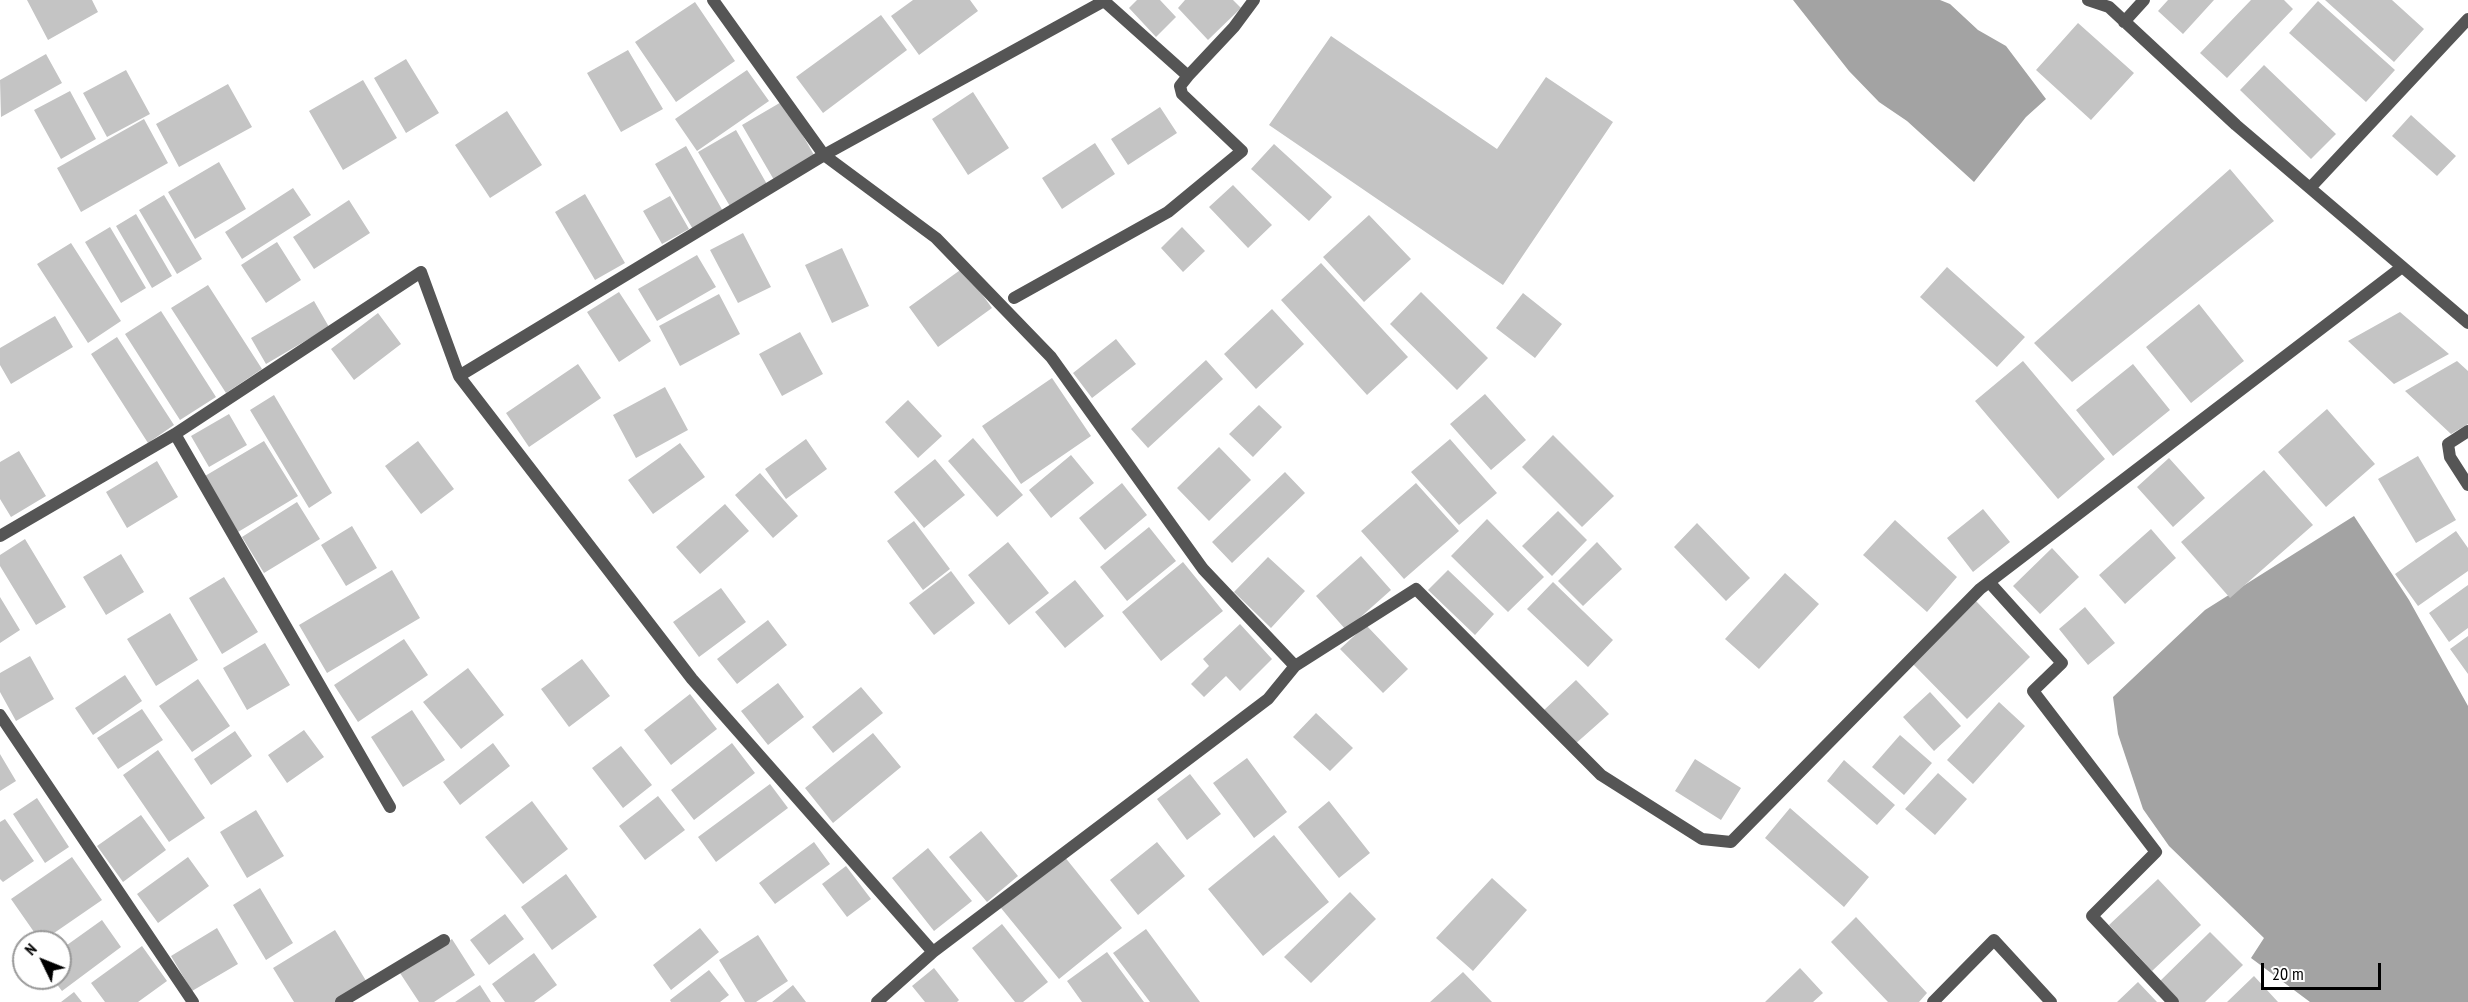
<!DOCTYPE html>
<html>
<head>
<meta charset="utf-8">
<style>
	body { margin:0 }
	#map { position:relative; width:2468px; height:1002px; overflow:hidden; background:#fff; font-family:"PT Sans Narrow",sans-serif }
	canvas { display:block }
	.north { position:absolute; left:12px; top:930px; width:60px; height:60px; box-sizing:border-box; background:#fff; border:2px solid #999; border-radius:50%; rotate:313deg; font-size:16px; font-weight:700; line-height:24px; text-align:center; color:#000 }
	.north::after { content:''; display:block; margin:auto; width:21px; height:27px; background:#000; clip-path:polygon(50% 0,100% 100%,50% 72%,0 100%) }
	.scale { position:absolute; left:2261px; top:963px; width:120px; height:27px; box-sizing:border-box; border:3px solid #000; border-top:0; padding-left:8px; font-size:18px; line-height:21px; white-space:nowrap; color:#000; -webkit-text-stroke:4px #fff; paint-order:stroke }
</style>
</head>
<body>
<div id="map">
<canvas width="2468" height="1002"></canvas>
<div class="north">N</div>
<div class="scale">20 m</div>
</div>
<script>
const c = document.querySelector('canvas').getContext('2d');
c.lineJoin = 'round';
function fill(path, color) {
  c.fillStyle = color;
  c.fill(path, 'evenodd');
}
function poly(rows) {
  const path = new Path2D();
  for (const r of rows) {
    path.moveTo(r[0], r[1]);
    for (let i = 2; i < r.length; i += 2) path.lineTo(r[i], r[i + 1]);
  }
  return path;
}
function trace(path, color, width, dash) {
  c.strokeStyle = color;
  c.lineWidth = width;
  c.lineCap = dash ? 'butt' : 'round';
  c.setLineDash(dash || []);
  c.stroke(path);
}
fill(poly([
	[1793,0,1940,0,1950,4,1978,30,2006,46,2046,99,2026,117,1974,182,1907,121,1879,102,1849,71],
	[2354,516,2409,600,2468,706,2468,1002,2310,1002,2251,958,2264,938,2169,846,2143,809,2118,734,2113,697,2205,610]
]), '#a3a3a3');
fill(poly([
	[27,0,92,0,98,12,48,40],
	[913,0,970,0,978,11,919,55,891,16],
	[1137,0,1160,0,1176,17,1156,37,1129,8],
	[1185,0,1233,0,1241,8,1208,40,1178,8],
	[2168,0,2214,0,2183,34,2158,11],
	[2251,0,2284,0,2293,9,2227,78,2200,53],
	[2325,0,2392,0,2424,29,2394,62],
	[2318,1,2395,70,2366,102,2289,33],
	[695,2,735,61,676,102,635,42],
	[881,15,907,50,823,113,796,77],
	[2078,23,2134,73,2091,120,2036,70],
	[1331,36,1497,149,1546,77,1613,122,1503,285,1269,125],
	[628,50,663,109,621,132,587,73],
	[46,54,62,83,1,117,0,80],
	[406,59,439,113,406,133,374,78],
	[2264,65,2336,134,2311,159,2240,90],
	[126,70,150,114,107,137,83,93],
	[747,70,769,101,697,151,675,119],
	[363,80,397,138,343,170,309,111],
	[228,84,252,127,179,167,156,124],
	[70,91,96,139,61,159,34,110],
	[973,92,1009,148,968,175,932,119],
	[783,101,814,155,774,180,742,125],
	[1160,107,1177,133,1128,165,1111,139],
	[507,111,542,165,490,198,455,145],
	[2411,115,2456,156,2437,176,2392,136],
	[144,119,168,163,81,212,57,168],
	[736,130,768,186,731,208,698,152],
	[1095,143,1115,174,1062,209,1042,178],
	[1274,144,1332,197,1309,221,1251,169],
	[686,146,724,213,694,231,655,164],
	[219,162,246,209,195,239,168,192],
	[2230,169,2274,221,2072,382,2034,343],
	[1233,185,1272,225,1248,248,1209,207],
	[293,188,311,215,242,259,225,232],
	[585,194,625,263,595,280,555,212],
	[164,195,202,259,177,274,139,210],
	[670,196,689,229,662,244,643,211],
	[349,200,370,233,314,269,293,237],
	[136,214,172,276,152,288,116,226],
	[1369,215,1411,259,1364,302,1323,257],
	[110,227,146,288,121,303,85,242],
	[1182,227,1205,251,1183,272,1161,248],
	[743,233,771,287,738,303,710,250],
	[277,242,301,280,266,303,241,265],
	[71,243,121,321,88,343,37,264],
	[842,248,869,306,832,323,805,265],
	[697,255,716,287,657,321,638,289],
	[1321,263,1408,357,1367,395,1281,300],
	[1947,267,2025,337,1997,367,1920,297],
	[963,268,992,308,938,347,909,307],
	[208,285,262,369,226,393,171,308],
	[619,292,651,341,619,362,587,312],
	[1421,292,1488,358,1457,390,1390,324],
	[1523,293,1562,324,1535,358,1496,328],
	[719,294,740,334,680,366,659,326],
	[314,301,329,327,266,364,251,338],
	[2199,304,2244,361,2191,403,2146,347],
	[1272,309,1304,344,1256,389,1224,354],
	[161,311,216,397,180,420,125,334],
	[2400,312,2449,354,2394,384,2348,341],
	[378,313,401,344,354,380,331,349],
	[55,316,73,347,11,384,0,365,0,348],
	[800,332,823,374,782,396,759,354],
	[117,337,174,425,148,443,91,354],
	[1116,339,1136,364,1092,398,1073,373],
	[1206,360,1223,379,1148,448,1131,429],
	[2023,361,2105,459,2058,499,1975,401],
	[2457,361,2468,371,2468,424,2451,434,2405,391],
	[578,364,601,398,529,447,506,413],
	[2133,364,2170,410,2113,456,2076,410],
	[1052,378,1091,436,1021,484,982,426],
	[665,387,688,430,636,458,613,415],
	[1485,394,1526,440,1491,470,1450,424],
	[274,395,332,493,309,508,250,410],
	[908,400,942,436,918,458,885,422],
	[1259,405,1282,427,1253,457,1229,434],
	[2327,409,2375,464,2326,507,2278,452],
	[229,414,247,445,209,467,191,436],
	[1553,435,1614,496,1582,527,1522,467],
	[973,438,1023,495,997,517,948,461],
	[806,439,827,469,786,499,765,469],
	[1450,439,1497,493,1459,525,1411,472],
	[264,441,298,496,238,532,205,476],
	[418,441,454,489,421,514,385,466],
	[680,443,705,477,653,514,628,480],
	[1219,447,1251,480,1209,521,1177,488],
	[19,451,46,496,11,517,0,499,0,462],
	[1071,455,1094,483,1051,518,1029,490],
	[2418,456,2456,520,2416,543,2378,479],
	[2169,458,2205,498,2173,527,2137,487],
	[935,459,965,495,924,528,894,492],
	[157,461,178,497,127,528,106,492],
	[2264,470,2313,525,2230,598,2181,542],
	[1285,472,1305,493,1232,563,1212,542],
	[760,473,798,516,773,538,735,495],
	[1122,483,1147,515,1105,550,1079,518],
	[1416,483,1459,531,1404,579,1361,531],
	[297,502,320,539,264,573,242,537],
	[725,504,749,531,700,574,676,547],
	[1983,509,2010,542,1973,572,1947,538],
	[1558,511,1587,540,1552,576,1522,546],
	[1487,519,1544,577,1508,612,1451,556],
	[1895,520,1957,577,1927,612,1863,555],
	[914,521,950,569,923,590,887,541],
	[1697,523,1750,578,1726,601,1674,547],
	[352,526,377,568,346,586,321,545],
	[1149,527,1176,561,1127,601,1100,567],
	[2151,529,2176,558,2125,604,2099,575],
	[2456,531,2468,548,2468,571,2418,606,2395,574],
	[25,539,66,607,36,625,0,566,0,555],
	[1008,542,1049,593,1009,625,968,575],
	[1597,542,1622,569,1583,606,1558,581],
	[2052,548,2079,577,2040,614,2013,586],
	[121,554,144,592,106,615,83,577],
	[1361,556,1391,590,1346,630,1316,596],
	[1268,557,1305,591,1271,628,1234,592],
	[1183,562,1223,611,1161,661,1122,612],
	[392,570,420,618,327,673,299,625],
	[1448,570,1494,614,1475,635,1428,590],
	[951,571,975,603,934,635,909,603],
	[1785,573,1819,604,1759,669,1725,639],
	[224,577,258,632,222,654,189,598],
	[1075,580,1104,616,1065,648,1035,612],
	[1553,582,1613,640,1588,667,1527,609],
	[2468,585,2468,628,2449,642,2429,613],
	[721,588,746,622,699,657,673,622],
	[0,597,20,630,0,643],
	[1976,601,2030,657,1967,719,1913,664],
	[2085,607,2115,643,2088,665,2059,629],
	[170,613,198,660,156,686,127,639],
	[768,620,787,645,737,684,717,659],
	[1240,624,1272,659,1240,691,1226,676,1204,697,1191,684,1209,666,1203,659],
	[1366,625,1408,669,1383,693,1340,649],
	[2468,636,2468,674,2450,649],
	[404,639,428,675,358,722,334,685],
	[265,643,290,685,247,710,223,668],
	[30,656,54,699,16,721,0,692,0,673],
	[582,659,610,696,569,727,541,689],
	[468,668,504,715,461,749,423,702],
	[125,675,142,701,93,735,75,708],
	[198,679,230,726,192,752,159,706],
	[1576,680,1609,714,1574,745,1543,711],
	[778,683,804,717,768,745,741,711],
	[861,687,883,713,833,753,812,727],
	[1930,692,1961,726,1934,751,1903,717],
	[690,694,717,729,671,765,644,730],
	[1999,702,2025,726,1973,784,1947,760],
	[142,709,163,740,118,769,97,738],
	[412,710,445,760,403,787,371,737],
	[1316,713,1353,748,1330,771,1293,737],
	[304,730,324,757,287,783,268,755],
	[235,731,252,756,211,785,194,759],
	[873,733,901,767,833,823,805,788],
	[1900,735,1932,763,1904,795,1872,767],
	[493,743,510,766,460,805,443,782],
	[732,743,755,773,694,820,671,790],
	[621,746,652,785,623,808,592,768],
	[158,750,205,818,169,842,123,775],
	[0,754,16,781,0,791],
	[1247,758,1287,812,1254,838,1213,783],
	[1695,759,1741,788,1721,820,1675,791],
	[1844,760,1895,805,1877,825,1827,781],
	[1938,773,1967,799,1935,835,1905,809],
	[1190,774,1221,814,1187,840,1157,799],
	[770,784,788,808,716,862,698,837],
	[658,796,685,830,645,860,619,826],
	[37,798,69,847,45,863,13,814],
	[532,801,568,849,523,884,485,837],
	[1329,801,1370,853,1339,878,1298,827],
	[1790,808,1869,877,1844,907,1765,838],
	[256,810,284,856,247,878,220,832],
	[141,815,166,850,123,882,97,846],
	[5,819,34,861,3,882,0,879,0,822],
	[981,831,1018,876,987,902,949,857],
	[1274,835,1329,902,1263,956,1208,889],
	[814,842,830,864,775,904,759,883],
	[1157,842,1185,876,1138,915,1110,880],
	[928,848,972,901,934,931,892,878],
	[1064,856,1122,928,1059,979,1001,908],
	[72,857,102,900,41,942,11,899],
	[188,857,209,886,158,923,137,894],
	[846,866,871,899,847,917,822,884],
	[566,874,597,917,552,950,521,907],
	[1492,878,1527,910,1473,971,1436,938],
	[2158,879,2201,925,2152,971,2109,925],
	[260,888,293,943,266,960,233,905],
	[1350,892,1376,919,1311,983,1284,957],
	[505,914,524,939,489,965,470,940],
	[1856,917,1927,993,1919,1002,1888,1002,1831,942],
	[102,920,121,947,62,991,52,978,60,978,60,950],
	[1002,924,1048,982,1023,1002,1015,1002,972,948],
	[217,928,238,964,192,991,171,956],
	[700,928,719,952,671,990,653,965],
	[1146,929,1200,1002,1150,1002,1113,953],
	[335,930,368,984,338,1002,294,1002,273,968],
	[2210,932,2243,965,2205,1002,2175,1002,2157,984],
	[758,935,788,981,756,1002,745,1002,719,960],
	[452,939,475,975,434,1002,419,1002,400,973],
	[142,946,167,981,138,1002,105,1002,91,983],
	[1107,952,1144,1002,1082,1002,1067,981],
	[534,953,557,985,534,1002,505,1002,492,984],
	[934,968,959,1000,957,1002,925,1002,912,986],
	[1800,968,1823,993,1813,1002,1765,1002],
	[709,970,729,995,720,1002,671,1002,670,1000],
	[1463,972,1492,1002,1430,1002],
	[2254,976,2278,1002,2227,1002],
	[2138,982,2157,1002,2117,1002],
	[480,985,491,1002,455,1002],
	[793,985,806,1002,772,1002],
	[74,992,82,1002,61,1002]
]), '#c4c4c4');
trace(poly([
	[713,0,824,155,936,238,1051,357,1203,569,1295,666],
	[1103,0,1188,76,1234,27,1254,0],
	[2088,0,2109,7,2236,125,2468,323],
	[2124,22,2144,0],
	[2310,188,2468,19],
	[1014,298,1168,212,1242,151,1182,94,1180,86,1188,76],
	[459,376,824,155,1104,1],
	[2468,431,2448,444,2450,457,2468,485],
	[175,434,390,807],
	[0,536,175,434,421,272,459,376,692,679,933,952],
	[1989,582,2062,663,2033,691,2156,852,2092,916,2173,1002],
	[0,715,193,1002],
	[341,1002,444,940],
	[877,1002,933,952,1268,699,1295,666,1416,589,1601,775,1702,839,1731,842,1980,589,2402,267],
	[1933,1002,1994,940,2051,1002]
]), '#555', 12);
</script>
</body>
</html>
